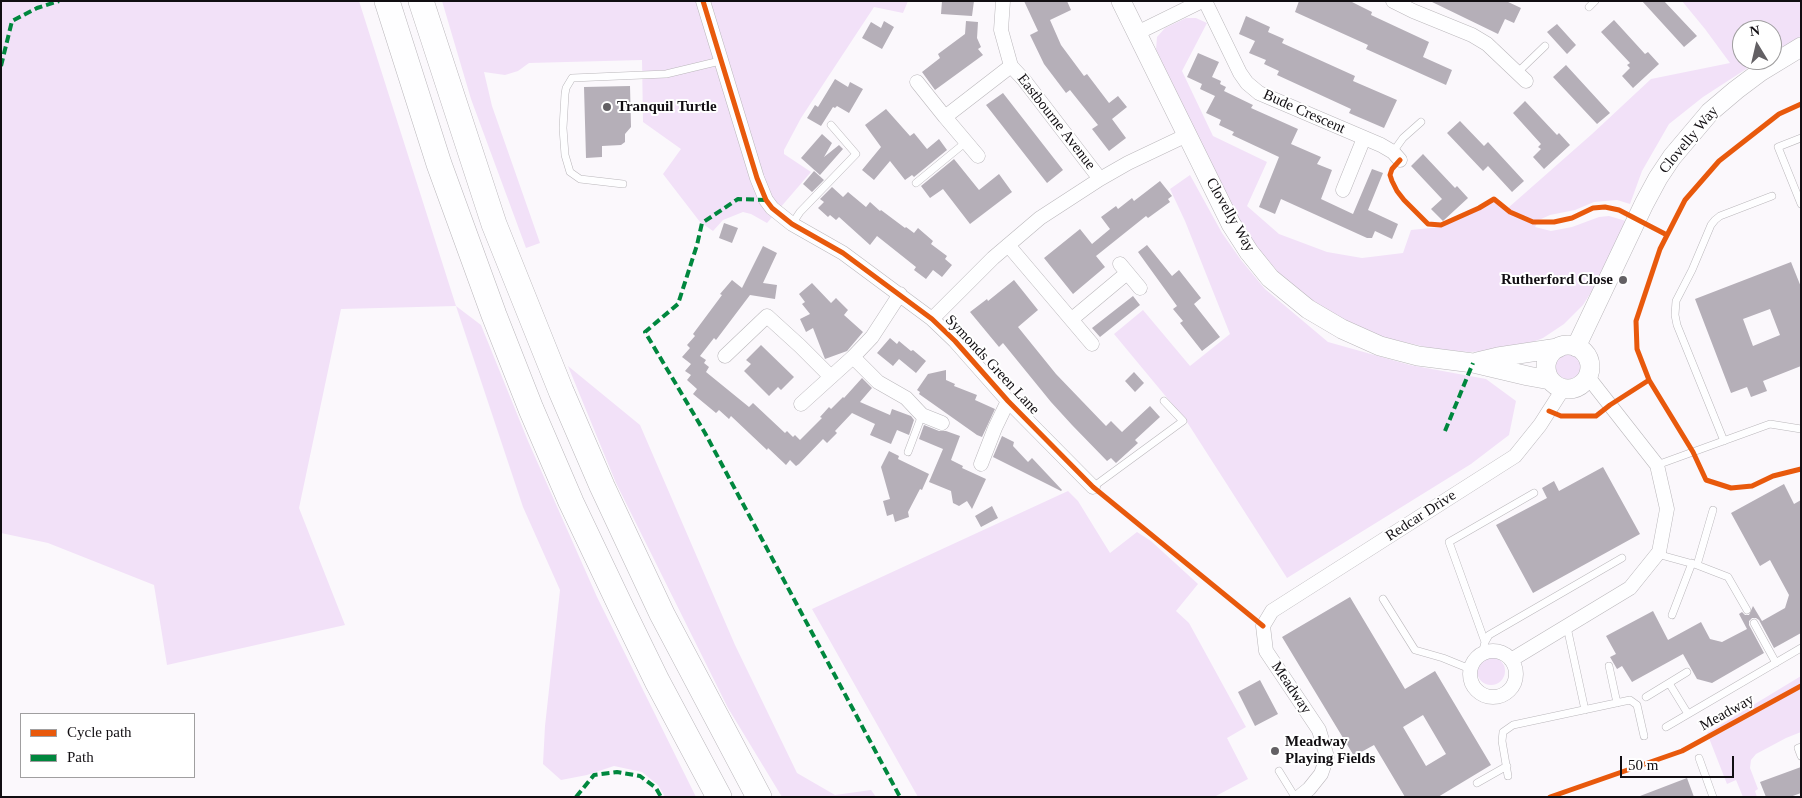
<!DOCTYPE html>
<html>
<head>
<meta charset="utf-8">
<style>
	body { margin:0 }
	#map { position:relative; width:1802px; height:798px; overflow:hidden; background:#fbf8fc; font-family:Georgia,serif }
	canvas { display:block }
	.frame { position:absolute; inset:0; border:2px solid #110e12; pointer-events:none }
	.legend { position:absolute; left:20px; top:713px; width:175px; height:65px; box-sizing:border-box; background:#fff; border:1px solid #a09fa0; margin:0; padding:6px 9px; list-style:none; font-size:15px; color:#110e12 }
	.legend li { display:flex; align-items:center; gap:10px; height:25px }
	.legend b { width:25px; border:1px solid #a09fa0 }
	.north { position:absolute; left:1732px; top:20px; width:50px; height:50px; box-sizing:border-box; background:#fff; border:1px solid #a09fa0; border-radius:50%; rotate:351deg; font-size:14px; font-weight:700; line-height:20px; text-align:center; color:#110e12 }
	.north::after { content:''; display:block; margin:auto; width:18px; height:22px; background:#636064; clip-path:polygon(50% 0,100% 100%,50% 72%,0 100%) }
	.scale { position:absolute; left:1620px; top:756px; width:114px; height:22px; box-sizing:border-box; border:2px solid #110e12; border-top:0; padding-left:6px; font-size:15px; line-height:18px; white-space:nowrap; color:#110e12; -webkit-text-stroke:4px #fff; paint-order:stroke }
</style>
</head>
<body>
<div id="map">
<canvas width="1802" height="798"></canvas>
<div class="frame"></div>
<ul class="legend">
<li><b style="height:6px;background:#e8590c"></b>Cycle path</li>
<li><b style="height:6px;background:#00873e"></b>Path</li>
</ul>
<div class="north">N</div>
<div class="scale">50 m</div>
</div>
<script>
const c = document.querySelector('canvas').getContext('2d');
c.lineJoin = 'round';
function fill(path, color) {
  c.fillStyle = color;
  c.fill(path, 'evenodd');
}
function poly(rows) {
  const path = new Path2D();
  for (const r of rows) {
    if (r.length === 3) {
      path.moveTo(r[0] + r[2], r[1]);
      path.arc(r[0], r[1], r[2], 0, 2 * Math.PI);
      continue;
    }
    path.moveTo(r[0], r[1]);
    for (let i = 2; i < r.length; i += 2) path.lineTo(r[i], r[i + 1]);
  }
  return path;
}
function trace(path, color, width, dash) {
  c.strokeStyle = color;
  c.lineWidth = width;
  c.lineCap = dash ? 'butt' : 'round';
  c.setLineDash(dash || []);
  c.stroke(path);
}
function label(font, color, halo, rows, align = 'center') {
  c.font = font + ' Georgia,serif';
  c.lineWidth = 4;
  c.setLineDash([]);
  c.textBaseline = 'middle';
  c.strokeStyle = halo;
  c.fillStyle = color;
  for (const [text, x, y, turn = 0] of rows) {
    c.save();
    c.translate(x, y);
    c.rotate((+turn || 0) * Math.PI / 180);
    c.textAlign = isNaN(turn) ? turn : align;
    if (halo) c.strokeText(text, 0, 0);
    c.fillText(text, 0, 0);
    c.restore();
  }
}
fill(poly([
	[2,1,359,1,456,306,481,325,528,441,597,597,696,797,665,797,658,785,642,772,614,766,587,775,561,780,543,764,545,726,560,590,523,507,456,306,341,309,299,508,345,625,167,665,154,585,48,543,1,533],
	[442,1,908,1,903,13,874,7,801,118,784,150,784,154,811,172,767,223,751,214,743,212,723,220,713,231,700,222,663,174,681,149,643,122,642,60,529,63,518,71,505,75,484,72,492,106,540,243,526,248,471,99],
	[1682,1,1801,1,1801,36,1772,53,1772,30,1742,30,1742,60,1760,60,1703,97,1669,124,1642,171,1630,204,1617,200,1594,202,1575,210,1550,215,1539,220,1535,227,1551,231,1572,227,1599,217,1609,216,1626,221,1597,283,1583,305,1564,324,1543,338,1518,348,1496,351,1468,352,1435,349,1381,337,1353,326,1307,297,1278,272,1250,239,1235,215,1156,50,1157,37,1165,28,1186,18,1196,18,1207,23,1182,71,1213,136,1267,162,1247,206,1279,234,1327,252,1362,258,1403,253,1411,230,1440,227,1499,200,1508,208,1592,134,1651,79,1730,63,1705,29],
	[1190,175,1222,233,1241,260,1265,289,1328,342,1410,365,1486,379,1516,401,1509,435,1471,464,1287,578,1187,422,1114,334,1143,310,1190,366,1230,334,1185,221,1170,189],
	[1568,366,13],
	[568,366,640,425,735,645,797,773,835,795,871,790,876,797,782,797,728,708,616,483],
	[1068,491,1078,501,1110,553,1137,532,1151,541,1198,584,1176,611,1189,623,1246,727,1227,738,1248,779,1214,797,918,797,812,609],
	[1491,671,14],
	[1801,676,1801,732,1786,738,1756,754,1751,760,1750,768,1758,789,1755,791,1757,797,1743,797,1736,780,1727,784,1707,733]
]), '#f2e1f8');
fill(poly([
	[942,1,974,1,972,16,941,14],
	[1024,1,1067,1,1071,10,1050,20,1061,45,1084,76,1087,74,1109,103,1118,96,1127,107,1112,119,1126,138,1109,151,1092,129,1098,125,1070,90,1066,93,1044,64,1030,35,1038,31],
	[1299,1,1350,1,1372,12,1371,15,1429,42,1423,57,1452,70,1446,85,1366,49,1368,45,1295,12],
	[1430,1,1506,1,1521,8,1514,23,1505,19,1498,34],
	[1642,1,1664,1,1697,36,1684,47],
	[1246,16,1270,27,1268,32,1284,39,1282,43,1355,76,1353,81,1397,100,1384,128,1349,113,1351,109,1277,75,1279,71,1264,64,1266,60,1249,53,1255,41,1239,34],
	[1614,20,1645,54,1648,52,1659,64,1633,88,1622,76,1630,68,1627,65,1630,63,1601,32],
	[884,21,894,27,882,49,862,38,871,22,881,28],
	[966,21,978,22,977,38,981,47,978,49,983,55,935,90,922,72,940,58,938,54,965,34],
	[1557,24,1576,45,1567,54,1547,32],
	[1198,53,1219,62,1212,77,1221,81,1220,84,1226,87,1224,91,1253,105,1251,108,1298,129,1291,144,1321,157,1317,164,1332,170,1321,199,1353,214,1372,169,1383,173,1368,210,1398,224,1392,239,1375,231,1372,238,1367,238,1281,199,1275,214,1259,207,1279,157,1232,135,1234,132,1219,125,1221,120,1206,113,1215,96,1200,89,1202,84,1187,77],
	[1566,65,1610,113,1597,124,1553,77],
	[835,79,848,87,850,82,863,89,849,113,837,106,835,108,833,107,821,126,807,118,815,105,818,107],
	[630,86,631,127,625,134,625,142,621,145,602,146,602,157,586,158,584,87],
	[1003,93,1063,170,1047,183,986,105],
	[1525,101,1557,135,1559,133,1570,145,1544,169,1533,157,1541,149,1538,147,1541,144,1513,113],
	[886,109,910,136,914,133,927,149,939,139,947,150,914,177,912,175,905,180,890,161,874,180,862,170,881,147,865,125],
	[1460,121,1484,146,1488,142,1524,181,1512,192,1488,166,1483,171,1447,133],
	[822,134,832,143,824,157,839,145,843,149,820,175,801,158],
	[1423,154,1455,188,1457,186,1468,198,1443,221,1431,209,1442,199,1411,166],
	[954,159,979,190,999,174,1012,192,970,224,943,189,930,198,921,186],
	[814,171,824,180,812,192,803,184],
	[1160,181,1172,196,1168,199,1170,202,1148,218,1146,216,1096,256,1105,267,1073,294,1044,258,1080,229,1092,244,1110,229,1101,217,1116,206,1118,209,1132,198,1134,201],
	[832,187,843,197,848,192,866,207,870,202,880,211,881,210,905,228,906,227,914,233,918,228,933,241,931,244,947,256,945,259,952,265,942,277,933,270,926,279,914,270,916,267,877,236,870,245,839,217,836,220,830,215,828,217,818,208,824,202,820,199],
	[724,223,738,228,732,243,719,238],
	[1147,245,1172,276,1179,270,1201,298,1194,304,1220,337,1202,351,1180,323,1183,321,1173,309,1177,306,1138,252],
	[763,246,777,253,763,283,777,285,775,299,750,295,716,340,714,338,700,356,706,360,704,363,709,367,706,372,749,407,753,403,785,433,787,431,793,437,795,435,800,440,822,418,820,417,829,407,831,409,843,397,844,398,862,378,872,388,860,402,890,415,892,409,911,416,914,420,909,435,897,430,891,444,870,435,875,424,852,413,835,431,837,433,827,443,823,439,799,464,796,466,790,460,786,465,768,448,767,450,731,416,729,419,719,410,716,413,693,394,697,389,687,380,691,375,685,371,691,364,682,357,690,348,687,345,695,336,693,334,722,295,720,294,732,280,742,288],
	[1791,262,1801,287,1801,366,1763,381,1767,391,1751,397,1747,387,1731,393,1695,299],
	[1770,309,1780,335,1753,346,1743,319],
	[1014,280,1038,310,1018,327,1056,374,1106,426,1111,421,1122,432,1150,406,1160,417,1135,440,1138,443,1116,463,1111,458,1107,461,1072,425,1051,402,1003,343,999,347,970,312,987,299,988,301],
	[812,283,831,303,836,298,848,310,844,315,863,332,847,351,825,359,813,328,806,332,800,319,810,314,802,304,805,302,799,294],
	[1133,296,1140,305,1100,337,1092,328],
	[890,338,897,344,899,341,911,351,913,350,926,361,916,373,899,359,893,366,877,353],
	[761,345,794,377,781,390,778,387,769,396,744,371,751,364,746,360],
	[946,370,946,380,955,384,954,386,977,395,975,400,995,409,982,437,977,435,919,394,920,392,917,390,928,374],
	[1134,372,1144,383,1135,392,1125,381],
	[924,425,939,431,946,431,960,436,951,460,963,466,962,468,986,479,972,509,967,501,959,506,953,503,951,491,929,482,943,449,919,439],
	[1002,436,1014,442,1013,446,1028,462,1032,458,1062,490,1061,491,993,457],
	[889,451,899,456,898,459,929,474,922,490,920,489,908,512,909,517,895,522,893,514,887,516,883,501,890,499,881,467],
	[1603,467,1640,534,1533,593,1496,525,1547,498,1542,488,1554,481,1559,491],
	[1784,484,1794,504,1801,500,1801,633,1774,648,1759,620,1756,618,1752,618,1749,621,1749,625,1764,653,1712,683,1697,679,1683,654,1632,682,1622,666,1617,669,1610,657,1616,654,1606,636,1653,611,1668,640,1701,622,1710,639,1722,642,1747,629,1739,614,1742,612,1745,615,1749,615,1753,606,1762,621,1785,608,1789,595,1770,560,1760,566,1731,513],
	[992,506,998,518,981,527,975,516],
	[1350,597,1405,689,1435,671,1491,765,1438,797,1405,797,1374,745,1354,756,1282,637],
	[1423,715,1446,754,1426,766,1403,727],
	[1260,680,1278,714,1255,726,1238,692],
	[1801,767,1801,793,1790,797,1766,797,1760,782],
	[1687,778,1694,797,1640,797,1640,796]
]), '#b5afb8');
const lane = poly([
	[1589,7,1595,1],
	[1518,72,1545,46],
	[1801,138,1778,147,1801,204],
	[1393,152,1403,138,1421,122],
	[916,183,966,142],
	[623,184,580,179,570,172,565,155,563,128,565,94,566,88,572,78,666,74,720,61],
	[792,224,800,212,856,154,831,125],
	[1724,441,1677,325,1675,315,1676,301,1692,270,1711,225,1715,220,1720,216,1772,196],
	[908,452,922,415],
	[1657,465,1770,424,1801,429],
	[1093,487,1183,421,1164,401],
	[1657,554,1697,565,1728,577,1747,610],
	[1697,565,1713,510],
	[1383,599,1415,650,1443,658,1470,669],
	[1672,615,1692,563],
	[1754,623,1776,663],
	[1567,627,1585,710],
	[1485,642,1449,542,1534,493],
	[1482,654,1485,642,1489,635,1622,558],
	[1609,666,1617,703],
	[1669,683,1688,714],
	[1646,697,1687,672],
	[1666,727,1801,648],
	[1801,747,1798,748,1801,756],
	[1699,758,1713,797],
	[1279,771,1295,797],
	[1508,776,1502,741,1503,732,1513,725,1630,700,1637,705,1644,736],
	[1477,783,1507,766]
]);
const street = poly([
	[703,1,757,178,766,200,772,208,792,224,843,253,932,319,955,341,1008,401,1093,487],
	[1003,1,1001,30,1011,66,1024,80,1100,179],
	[1205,1,1240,73,1247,83,1259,93,1381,145,1393,152,1400,160],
	[1393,1,1413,11,1472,35,1487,44,1526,81],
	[1137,33,1202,1],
	[917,82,945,117,978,156],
	[945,117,1011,66],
	[1343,190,1364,138],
	[1008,245,1092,344],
	[1120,264,1140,288],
	[932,319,993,258,1040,218,1100,179,1128,163,1187,135],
	[1072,319,1127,273],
	[725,356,767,316,800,346,831,377],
	[853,357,878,382,906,398,922,415,942,423],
	[801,404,853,357,872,337,900,294],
	[981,464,995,428,1008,401],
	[1493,674,23],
	[1511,660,1630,588,1659,552,1667,509,1657,465,1588,377],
	[1299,797,1309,789,1321,774,1327,757,1319,730,1266,651,1263,626,1272,611,1515,456,1540,425,1563,389]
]);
const secondary = poly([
	[1121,1,1231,224,1249,252,1270,278,1308,309,1342,329,1380,346,1418,356,1473,363,1528,376,1550,380],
	[1568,367,22],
	[1576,347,1644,204,1658,178,1672,157,1710,112,1736,90,1760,72,1801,47],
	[1477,362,1498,357,1558,348]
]);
const highway = poly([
	[387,1,439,164,494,315,531,409,571,502,621,607,657,681,719,797],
	[421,1,494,224,561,391,602,486,662,614,759,797]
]);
trace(lane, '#bab7bb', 8);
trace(street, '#bab7bb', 15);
trace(secondary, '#bab7bb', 20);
trace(highway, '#bab7bb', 26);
trace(lane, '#fefeff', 7);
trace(street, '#fefeff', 14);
trace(secondary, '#fefeff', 19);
trace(highway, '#fefeff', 25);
trace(poly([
	[1,66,12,21,37,8,59,1],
	[766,200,738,199,702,223,697,245,678,304,645,332,705,433,900,797],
	[1445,431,1473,363],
	[576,797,594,775,617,772,640,776,656,788,661,797]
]), '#00873e', 4, [8, 4]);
trace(poly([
	[703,1,757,178,766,200,772,208,792,224,843,253,932,319,955,341,1008,401,1093,487,1263,626],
	[1400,160,1392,169,1390,175,1392,181,1397,191,1404,200,1428,224,1441,225,1479,208,1494,199,1510,212,1533,222,1554,222,1572,218,1593,208,1605,207,1619,210,1667,235],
	[1649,380,1693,452,1706,480,1731,488,1752,486,1773,476,1801,469],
	[1549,411,1561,416,1596,416,1610,405,1649,380,1637,349,1636,321,1660,249,1685,200,1719,161,1779,114,1801,104],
	[1550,797,1682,751,1801,686]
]), '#e8590c', 5);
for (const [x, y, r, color] of [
	[607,107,5,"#636064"],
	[1623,280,5,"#636064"],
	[1275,751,5,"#636064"]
]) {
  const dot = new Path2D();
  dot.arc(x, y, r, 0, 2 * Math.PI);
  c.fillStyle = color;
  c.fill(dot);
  trace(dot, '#fff', 2);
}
label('bold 15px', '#110e12', '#fff', [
	["Tranquil Turtle",617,107],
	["Rutherford Close",1613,280,"right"],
	["Meadway",1285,742],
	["Playing Fields",1285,759]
], 'left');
label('15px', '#110e12', '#fff', [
	["Bude Crescent",1304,112,24],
	["Eastbourne Avenue",1056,122,52],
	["Clovelly Way",1689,140,-50],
	["Clovelly Way",1230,215,60],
	["Symonds Green Lane",992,365,47],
	["Redcar Drive",1421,516,-33],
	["Meadway",1291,688,56],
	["Meadway",1727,713,-29]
]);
</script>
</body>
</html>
